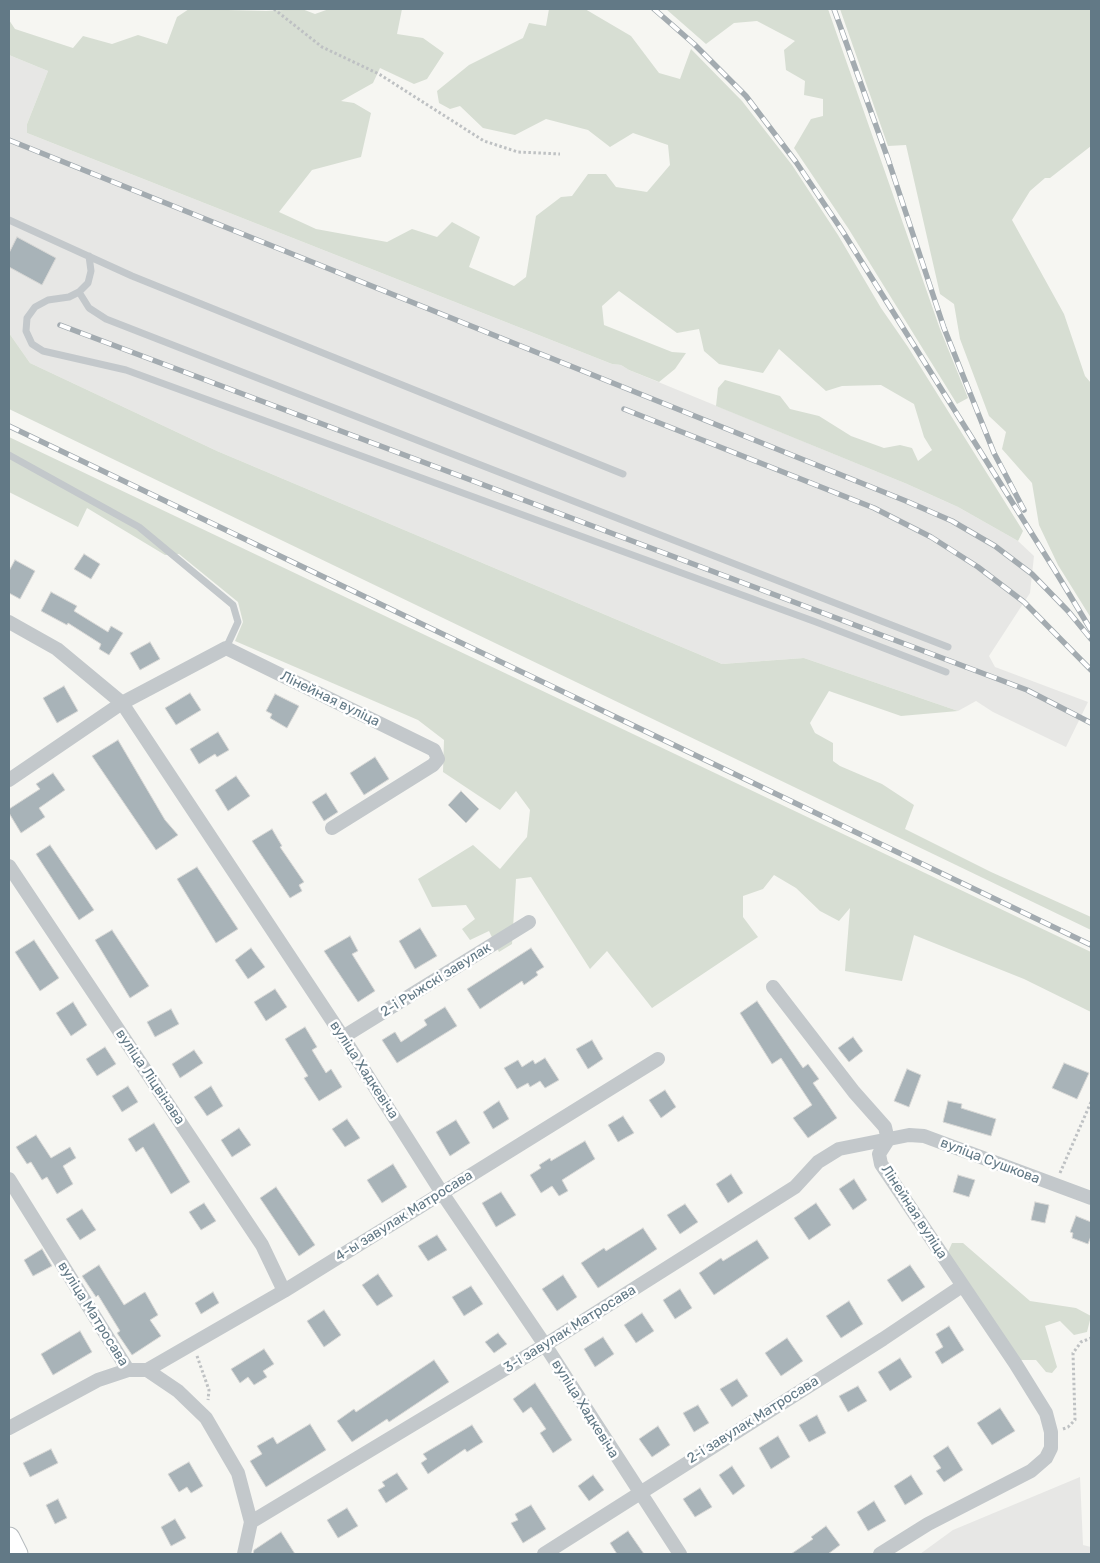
<!DOCTYPE html>
<html>
<head>
<meta charset="utf-8">
<style>
	body { margin:0 }
	#map { position:relative; width:1100px; height:1563px; overflow:hidden; background:#f6f6f2; font-family:Rubik,sans-serif }
	canvas { display:block }
	.frame { position:absolute; inset:0; border:10px solid #627986; pointer-events:none }
</style>
</head>
<body>
<div id="map">
<canvas width="1100" height="1563"></canvas>
<div class="frame"></div>
</div>
<script>
const c = document.querySelector('canvas').getContext('2d');
c.lineJoin = 'round';
function fill(path, color) {
  c.fillStyle = color;
  c.fill(path, 'evenodd');
}
function poly(rows) {
  const path = new Path2D();
  for (const r of rows) {
    path.moveTo(r[0], r[1]);
    for (let i = 2; i < r.length; i += 2) path.lineTo(r[i], r[i + 1]);
  }
  return path;
}
function trace(path, color, width, dash) {
  c.strokeStyle = color;
  c.lineWidth = width;
  c.lineCap = dash ? 'butt' : 'round';
  c.setLineDash(dash || []);
  c.stroke(path);
}
function label(font, color, halo, rows, align = 'center') {
  c.font = font + ' Rubik,sans-serif';
  c.lineWidth = 5;
  c.setLineDash([]);
  c.textBaseline = 'middle';
  c.strokeStyle = halo;
  c.fillStyle = color;
  for (const [text, x, y, turn = 0] of rows) {
    c.save();
    c.translate(x, y);
    c.rotate((+turn || 0) * Math.PI / 180);
    c.textAlign = isNaN(turn) ? turn : align;
    if (halo) c.strokeText(text, 0, 0);
    c.fillText(text, 0, 0);
    c.restore();
  }
}
fill(poly([
	[9,55,48,71,27,124,27,133,612,364,621,365,629,370,907,484,958,507,1018,541,1034,556,1030,593,989,656,995,667,1088,702,1066,747,993,712,976,701,958,711,804,658,722,664,217,451,30,363,9,333],
	[1080,1477,1083,1545,1091,1547,1091,1554,920,1554,953,1530]
]), '#e7e7e5');
fill(poly([
	[189,9,266,11,302,9,315,14,329,9,402,9,397,34,423,38,444,53,427,79,414,84,380,68,373,83,341,101,354,103,371,113,361,157,312,170,279,212,316,229,387,242,412,229,437,237,452,222,480,237,469,267,514,286,526,277,536,216,561,197,572,196,588,174,606,174,616,187,647,192,670,165,668,145,633,133,610,147,588,130,546,119,515,135,483,128,460,106,450,109,439,103,437,91,469,65,523,38,529,23,546,26,549,9,585,9,631,36,659,73,680,79,691,49,742,101,792,165,838,235,881,308,908,347,1023,531,1018,541,958,507,907,484,716,406,718,388,725,380,780,396,790,409,819,416,851,436,884,448,900,445,912,448,918,461,932,450,924,437,914,404,881,385,842,386,826,391,779,349,763,373,719,364,704,351,699,329,677,333,619,291,602,306,604,325,672,352,686,353,675,369,659,382,629,370,621,365,612,364,27,133,27,124,48,71,9,55,9,20,15,29,73,48,83,36,112,44,138,35,167,44,177,17],
	[666,9,828,9,940,329,968,398,957,404,848,228,794,148,811,119,823,116,823,99,804,95,805,81,786,70,784,50,795,41,757,21,734,23,706,44],
	[840,9,1091,9,1091,146,1050,178,1045,178,1030,191,1012,220,1064,314,1085,376,1091,383,1091,618,1058,565,1039,525,1032,483,1002,449,1006,432,989,416,960,339,954,304,940,294,906,145,888,146],
	[9,333,30,363,217,451,722,664,804,658,958,711,901,716,829,691,810,723,815,733,833,743,833,761,840,766,882,784,914,805,905,829,991,872,1091,917,1091,930,9,409],
	[9,437,1091,952,1091,1012,1024,979,914,935,902,981,845,971,850,908,839,921,820,911,796,888,774,875,763,889,743,896,743,917,758,937,652,1008,607,951,590,969,531,877,516,879,512,944,499,952,489,931,470,940,462,929,475,919,466,905,432,907,418,879,473,845,500,869,527,837,530,810,516,791,500,810,443,772,444,740,418,720,235,641,243,622,238,602,179,554,165,555,87,508,78,527,9,492],
	[952,1243,963,1243,1030,1301,1076,1308,1091,1316,1087,1332,1074,1335,1060,1321,1045,1326,1057,1367,1052,1373,1046,1372,1036,1360,1019,1360,948,1252]
]), '#d7ded3');
const building = poly([
	[17,237,56,258,42,285,9,267,9,253,17,237],
	[84,554,100,564,91,579,74,569,84,554],
	[15,560,35,571,20,599,9,593,9,571,15,560],
	[51,592,77,606,74,611,108,632,111,626,123,633,109,655,99,649,101,644,68,623,67,625,41,611,51,592],
	[150,642,160,659,140,670,130,653,150,642],
	[64,686,78,711,57,723,43,698,64,686],
	[190,693,201,710,176,725,165,708,190,693],
	[275,694,299,706,287,728,270,718,272,714,266,711,275,694],
	[218,732,229,750,217,757,215,754,199,764,190,749,218,732],
	[118,740,165,820,178,835,156,850,92,756,118,740],
	[375,757,389,779,364,795,350,773,375,757],
	[53,773,65,790,39,808,45,817,21,833,9,813,9,809,40,789,36,784,53,773],
	[236,776,250,796,228,811,215,790,236,776],
	[461,791,479,809,466,823,448,805,461,791],
	[326,793,338,812,324,821,312,802,326,793],
	[272,829,282,846,280,847,304,882,299,885,302,891,290,898,252,841,272,829],
	[50,845,94,910,79,920,36,854,50,845],
	[197,867,238,929,216,943,177,879,197,867],
	[420,928,437,956,415,969,399,941,420,928],
	[112,930,149,986,130,998,95,940,112,930],
	[350,936,358,951,352,954,375,991,358,1002,324,951,350,936],
	[34,940,59,978,40,991,15,952,34,940],
	[251,948,265,967,248,979,235,960,251,948],
	[531,948,544,967,536,972,538,975,524,985,522,981,480,1009,467,989,531,948],
	[275,989,287,1007,266,1021,254,1002,275,989],
	[757,1001,803,1068,808,1064,819,1079,813,1083,837,1118,808,1138,793,1118,812,1105,781,1058,772,1064,740,1013,757,1001],
	[73,1002,87,1025,71,1036,56,1013,73,1002],
	[445,1007,457,1026,397,1063,382,1040,395,1032,401,1042,427,1025,424,1020,445,1007],
	[171,1009,179,1024,155,1037,147,1022,171,1009],
	[305,1027,317,1047,312,1050,326,1073,331,1069,342,1087,319,1101,304,1078,308,1076,285,1039,305,1027],
	[853,1037,863,1051,849,1062,838,1048,853,1037],
	[592,1040,603,1059,588,1069,576,1049,592,1040],
	[105,1047,116,1064,97,1076,86,1059,105,1047],
	[194,1050,203,1063,180,1078,172,1064,194,1050],
	[545,1058,559,1080,545,1088,540,1081,530,1087,528,1083,517,1089,504,1068,518,1060,522,1067,533,1060,535,1064,545,1058],
	[1064,1063,1089,1073,1077,1099,1052,1088,1064,1063],
	[907,1069,921,1075,909,1107,894,1101,907,1069],
	[128,1086,138,1102,122,1112,112,1096,128,1086],
	[211,1086,223,1106,207,1116,194,1097,211,1086],
	[665,1090,676,1107,661,1118,649,1100,665,1090],
	[499,1101,509,1119,493,1129,483,1112,499,1101],
	[948,1101,962,1104,961,1108,996,1119,991,1136,943,1122,948,1101],
	[623,1116,634,1133,618,1142,608,1125,623,1116],
	[347,1119,360,1138,345,1147,332,1129,347,1119],
	[456,1120,470,1143,450,1156,436,1132,456,1120],
	[154,1123,190,1182,171,1194,143,1147,136,1152,128,1139,154,1123],
	[239,1128,251,1145,232,1157,221,1140,239,1128],
	[36,1135,51,1158,70,1147,76,1158,63,1166,73,1184,57,1194,47,1177,42,1180,31,1162,27,1164,16,1147,36,1135],
	[585,1141,595,1159,562,1180,568,1191,559,1196,552,1186,541,1193,530,1175,541,1168,539,1165,550,1158,551,1161,585,1141],
	[393,1164,407,1187,382,1203,367,1180,393,1164],
	[731,1174,743,1193,728,1203,716,1184,731,1174],
	[958,1175,975,1180,969,1197,953,1192,958,1175],
	[854,1179,867,1200,853,1210,839,1189,854,1179],
	[276,1187,315,1245,299,1256,260,1198,276,1187],
	[501,1192,516,1215,496,1227,482,1203,501,1192],
	[1035,1202,1049,1205,1045,1223,1031,1220,1035,1202],
	[204,1203,216,1221,201,1230,189,1212,204,1203],
	[816,1203,831,1225,809,1240,794,1218,816,1203],
	[685,1204,698,1222,680,1234,667,1215,685,1204],
	[82,1209,96,1230,80,1240,66,1219,82,1209],
	[1076,1216,1091,1222,1091,1236,1088,1244,1072,1238,1073,1233,1070,1232,1076,1216],
	[643,1228,657,1249,598,1288,581,1263,604,1248,606,1251,643,1228],
	[437,1235,447,1250,428,1261,418,1246,437,1235],
	[757,1240,769,1258,714,1295,699,1273,721,1258,723,1261,757,1240],
	[42,1249,52,1266,33,1276,24,1260,42,1249],
	[99,1265,124,1305,145,1292,158,1315,150,1320,161,1336,132,1355,117,1333,120,1331,98,1295,96,1297,82,1276,99,1265],
	[910,1265,925,1287,902,1302,887,1280,910,1265],
	[378,1274,393,1296,377,1306,362,1285,378,1274],
	[563,1275,577,1297,557,1311,542,1289,563,1275],
	[471,1286,483,1304,464,1316,452,1297,471,1286],
	[680,1289,692,1308,675,1319,663,1300,680,1289],
	[213,1292,219,1303,201,1314,195,1303,213,1292],
	[849,1301,863,1324,841,1338,826,1316,849,1301],
	[324,1310,341,1335,324,1347,307,1321,324,1310],
	[642,1313,654,1331,636,1343,624,1325,642,1313],
	[949,1326,964,1350,942,1364,935,1352,943,1347,936,1334,949,1326],
	[80,1331,92,1352,53,1375,41,1354,80,1331],
	[498,1333,507,1344,494,1353,485,1342,498,1333],
	[603,1337,614,1354,595,1367,584,1349,603,1337],
	[787,1338,803,1361,781,1376,765,1353,787,1338],
	[264,1349,274,1364,263,1371,267,1377,254,1385,248,1377,240,1383,231,1369,264,1349],
	[900,1358,912,1377,890,1391,878,1372,900,1358],
	[434,1360,449,1382,389,1422,387,1419,352,1442,337,1421,354,1409,356,1412,434,1360],
	[737,1379,748,1396,732,1407,720,1389,737,1379],
	[535,1383,572,1440,553,1453,540,1433,546,1429,531,1407,523,1413,513,1399,535,1383],
	[858,1386,867,1401,848,1412,839,1396,858,1386],
	[698,1405,709,1423,694,1432,683,1413,698,1405],
	[1000,1408,1015,1431,992,1445,977,1423,1000,1408],
	[817,1415,826,1433,809,1442,799,1425,817,1415],
	[310,1424,326,1450,266,1487,250,1461,262,1454,257,1446,273,1437,277,1444,310,1424],
	[472,1425,483,1442,467,1452,465,1449,428,1474,421,1463,427,1459,423,1454,472,1425],
	[658,1426,670,1445,652,1457,639,1439,658,1426],
	[778,1436,790,1457,771,1469,759,1448,778,1436],
	[948,1446,963,1470,944,1482,936,1471,941,1468,933,1456,948,1446],
	[51,1449,58,1463,30,1477,23,1463,51,1449],
	[189,1462,203,1486,191,1493,187,1487,179,1492,168,1474,189,1462],
	[732,1466,745,1486,733,1495,719,1475,732,1466],
	[397,1473,408,1489,386,1503,378,1490,385,1486,382,1482,397,1473],
	[593,1475,604,1490,589,1501,578,1486,593,1475],
	[911,1475,923,1494,905,1505,894,1486,911,1475],
	[700,1488,712,1507,695,1517,683,1499,700,1488],
	[58,1499,67,1518,55,1524,46,1505,58,1499],
	[874,1501,886,1521,868,1531,857,1512,874,1501],
	[531,1505,546,1529,523,1543,511,1523,518,1520,515,1514,531,1505],
	[347,1508,358,1526,338,1538,327,1520,347,1508],
	[175,1519,186,1538,171,1546,161,1527,175,1519],
	[826,1526,840,1545,828,1554,791,1554,813,1539,811,1537,826,1526],
	[628,1531,644,1554,617,1554,610,1543,628,1531],
	[281,1532,295,1554,253,1554,254,1550,281,1532]
]);
fill(building, '#a8b3b8');
trace(building, '#d7d7d5', 1);
const primary = poly([
	[9,1538,17,1554]
]);
trace(primary, '#b6bbbe', 23);
trace(poly([
	[274,9,322,47,379,74,484,141,518,152,560,154],
	[1060,1173,1091,1102],
	[197,1356,209,1390,208,1400],
	[1063,1429,1068,1427,1075,1420,1073,1353,1081,1342,1091,1338]
]), '#bec1c3', 3, [2.5, 2.5]);
trace(poly([
	[9,220,132,276,623,474],
	[89,256,91,271,88,283,79,292,69,297,48,300,35,307,27,318,26,331,32,344,43,351,126,370,816,622,946,672],
	[79,292,89,308,106,319,948,647],
	[9,455,139,527,233,605,238,622,226,648]
]), '#c3c8cb', 7);
trace(poly([
	[9,622,57,649,122,703,343,1037,442,1193,545,1345,680,1554],
	[9,780,122,703,226,648,434,750,438,759,433,765,332,828],
	[9,866,262,1245,284,1291],
	[773,987,854,1092,885,1127,888,1140,879,1154,881,1164,1015,1363,1046,1413,1051,1432,1051,1448,1046,1458,1031,1471,928,1524,880,1554],
	[343,1037,529,922],
	[9,1179,128,1370,147,1370,178,1391,206,1418,238,1473,251,1522,244,1554],
	[147,1370,284,1291,658,1059],
	[9,1428,98,1380,128,1370],
	[251,1522,545,1345,795,1187,818,1162,839,1149,909,1135,924,1136,1091,1198],
	[544,1554,883,1339,962,1286]
]), '#c3c8cb', 14);
trace(primary, '#fff', 21);
const rail = poly([
	[654,9,694,44,746,96,796,162,843,232,1054,569],
	[834,9,888,159,944,328,994,453,1024,510],
	[9,140,906,501,952,521,995,546,1032,574,1068,611,1091,639],
	[60,325,1027,690,1091,723],
	[624,409,874,508,931,537,978,567,1024,602,1091,670],
	[9,426,1091,945],
	[1051,564,1091,630]
]);
trace(rail, '#a3abb0', 5.5);
trace(rail, '#fff', 4, [11]);
label('14px', '#627986', '#fff', [
	["Лінейная вуліца",330,699,26],
	["2-і Рыжскі завулак",436,980,-32],
	["вуліца Хадкевіча",364,1070,57],
	["вуліца Ліцвінава",150,1077,56],
	["вуліца Сушкова",990,1161,21],
	["Лінейная вуліца",914,1212,57],
	["4-ы завулак Матросава",404,1216,-32],
	["вуліца Матросава",93,1314,58],
	["3-і завулак Матросава",570,1329,-32],
	["вуліца Хадкевіча",585,1409,58],
	["2-і завулак Матросава",753,1420,-32]
]);
</script>
</body>
</html>
